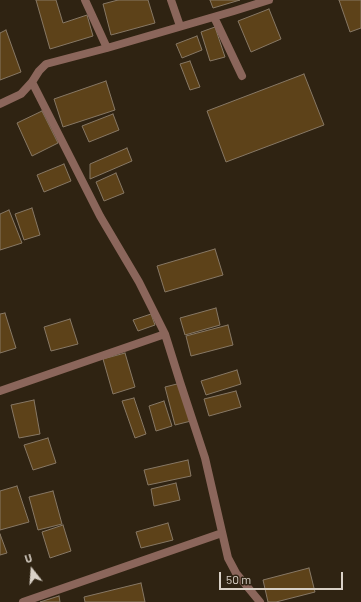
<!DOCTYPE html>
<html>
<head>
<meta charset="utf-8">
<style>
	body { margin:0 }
	#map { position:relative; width:361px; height:602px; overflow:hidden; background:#2f2312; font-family:Barlow,sans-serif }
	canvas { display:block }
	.north { position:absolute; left:12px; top:550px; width:40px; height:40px; -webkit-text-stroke:3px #2f2312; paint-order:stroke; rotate:343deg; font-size:11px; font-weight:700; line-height:16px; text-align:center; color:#d9d1c7 }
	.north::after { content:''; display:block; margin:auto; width:14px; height:18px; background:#d9d1c7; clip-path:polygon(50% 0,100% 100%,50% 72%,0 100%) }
	.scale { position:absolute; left:219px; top:572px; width:124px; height:18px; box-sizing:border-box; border:2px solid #d9d1c7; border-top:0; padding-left:5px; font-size:12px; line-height:14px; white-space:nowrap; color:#d9d1c7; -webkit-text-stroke:3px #2f2312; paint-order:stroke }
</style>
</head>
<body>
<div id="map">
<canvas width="361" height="602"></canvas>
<div class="north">U</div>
<div class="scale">50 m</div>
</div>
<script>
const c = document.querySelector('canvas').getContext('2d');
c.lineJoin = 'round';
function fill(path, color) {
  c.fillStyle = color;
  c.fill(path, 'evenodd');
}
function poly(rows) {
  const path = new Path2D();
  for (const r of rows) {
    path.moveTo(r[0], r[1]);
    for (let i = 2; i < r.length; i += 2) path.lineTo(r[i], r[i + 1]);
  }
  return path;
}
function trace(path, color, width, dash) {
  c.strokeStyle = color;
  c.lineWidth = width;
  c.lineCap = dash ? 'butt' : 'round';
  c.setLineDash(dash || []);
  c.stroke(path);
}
const building = poly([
	[36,0,56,0,63,23,87,15,93,36,50,49,36,0],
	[118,0,148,0,155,23,111,35,103,4,118,0],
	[210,0,240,0,213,8,210,0],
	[339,0,361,0,361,28,350,32,339,0],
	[269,9,281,39,251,52,238,21,269,9],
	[215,27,225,57,210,61,201,32,215,27],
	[6,30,21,72,0,80,0,33,6,30],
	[197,36,202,50,182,58,176,44,197,36],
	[190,61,200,87,190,90,180,64,190,61],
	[304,74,324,125,226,162,207,111,304,74],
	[106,81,115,110,63,127,54,99,106,81],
	[42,111,58,143,32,156,17,123,42,111],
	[113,114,119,130,89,142,82,126,113,114],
	[127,148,132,161,90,179,90,164,127,148],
	[64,164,71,181,44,192,37,175,64,164],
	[116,173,124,193,104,201,96,182,116,173],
	[32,208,40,235,24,240,15,214,32,208],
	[9,210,22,243,0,250,0,214,9,210],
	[215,249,223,275,165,292,157,266,215,249],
	[216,308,220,325,185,335,180,318,216,308],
	[5,313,16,348,0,353,0,314,5,313],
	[151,314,155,325,138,331,133,320,151,314],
	[70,319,78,344,51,351,44,327,70,319],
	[228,325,233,345,191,356,186,336,228,325],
	[125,353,135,387,113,394,103,359,125,353],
	[237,370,241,384,206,395,201,381,237,370],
	[181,383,191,421,175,425,165,387,181,383],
	[236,391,241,407,209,416,204,399,236,391],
	[134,398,146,434,135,438,122,401,134,398],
	[34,400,40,434,19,438,11,405,34,400],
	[164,401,172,426,156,431,149,406,164,401],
	[48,438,56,463,33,470,24,445,48,438],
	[188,460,191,476,148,485,144,470,188,460],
	[176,483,180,500,154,506,151,489,176,483],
	[17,486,29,522,0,530,0,491,17,486],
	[53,491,62,524,38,530,29,497,53,491],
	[168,523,173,540,141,548,136,532,168,523],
	[63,525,71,551,50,558,42,532,63,525],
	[0,534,7,553,0,555,0,534],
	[309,568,315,592,276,602,268,602,263,580,309,568],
	[141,583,145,602,85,602,84,597,141,583],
	[59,596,60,602,40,602,59,596]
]);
fill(building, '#5d4219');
trace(building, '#877865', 1);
trace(poly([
	[171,0,180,26],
	[214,17,242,76],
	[107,48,234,11,269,0],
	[32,82,39,71,46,64,107,48,85,0],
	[0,104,21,94,32,82,100,216,139,282,165,334,180,382,205,458,228,558,236,573,260,602],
	[0,391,165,334],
	[23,602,222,533]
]), '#8b665b', 8);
</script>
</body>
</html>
